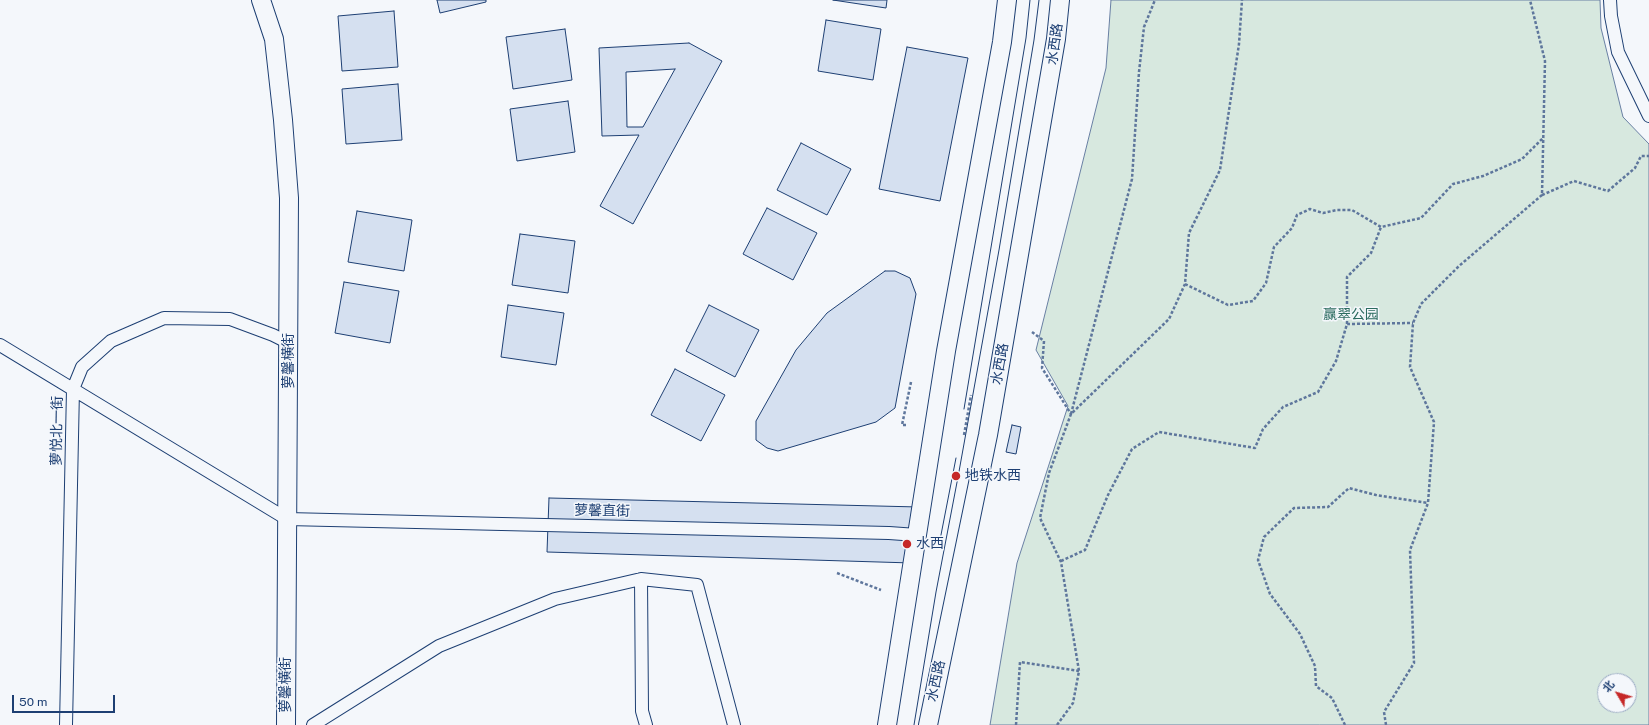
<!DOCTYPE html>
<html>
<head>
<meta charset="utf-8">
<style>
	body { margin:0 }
	#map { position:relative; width:1649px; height:725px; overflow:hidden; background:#f4f7fb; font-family:"Public Sans","Noto Sans SC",sans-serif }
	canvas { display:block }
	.north { position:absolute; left:1597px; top:673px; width:40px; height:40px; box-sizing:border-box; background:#f4f7fb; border:1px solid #9eadc5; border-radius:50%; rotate:308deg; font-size:11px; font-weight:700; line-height:16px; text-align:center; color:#1d3f73 }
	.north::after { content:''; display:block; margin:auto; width:14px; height:18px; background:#c62828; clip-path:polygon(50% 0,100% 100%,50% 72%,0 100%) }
	.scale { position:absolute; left:12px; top:695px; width:103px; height:18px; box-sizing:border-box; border:2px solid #1d3f73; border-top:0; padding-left:5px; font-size:12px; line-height:14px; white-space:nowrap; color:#1d3f73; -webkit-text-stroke:3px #f4f7fb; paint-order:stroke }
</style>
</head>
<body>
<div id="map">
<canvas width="1649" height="725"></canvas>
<div class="north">北</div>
<div class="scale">50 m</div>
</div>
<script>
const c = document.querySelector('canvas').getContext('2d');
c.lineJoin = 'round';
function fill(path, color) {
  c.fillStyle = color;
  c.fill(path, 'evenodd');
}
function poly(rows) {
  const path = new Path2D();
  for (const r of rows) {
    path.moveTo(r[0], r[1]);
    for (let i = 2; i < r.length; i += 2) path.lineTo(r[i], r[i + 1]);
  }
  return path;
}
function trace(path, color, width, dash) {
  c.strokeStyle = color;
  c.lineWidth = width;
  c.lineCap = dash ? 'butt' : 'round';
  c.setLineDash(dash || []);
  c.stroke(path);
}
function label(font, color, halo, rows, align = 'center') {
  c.font = font + ' "Public Sans","Noto Sans SC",sans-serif';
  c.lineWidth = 3;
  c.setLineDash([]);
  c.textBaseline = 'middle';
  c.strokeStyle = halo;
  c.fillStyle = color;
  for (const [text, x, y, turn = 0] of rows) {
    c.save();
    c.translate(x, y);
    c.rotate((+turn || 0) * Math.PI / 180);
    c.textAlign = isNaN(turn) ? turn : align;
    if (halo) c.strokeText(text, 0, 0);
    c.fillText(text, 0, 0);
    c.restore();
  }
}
const green = poly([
	[1111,0,1600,0,1601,28,1623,117,1649,144,1649,725,990,725,1017,563,1068,406,1036,350,1106,68,1111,0],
	[1605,681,1629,681,1629,705,1605,705,1605,681]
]);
fill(green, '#d7e8df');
trace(green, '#687fa3', 1);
const building = poly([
	[437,0,486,0,486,2,440,13,437,0],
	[833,0,887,0,886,8,833,0],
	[394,11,398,67,342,71,338,16,394,11],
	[826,20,881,29,873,80,818,71,826,20],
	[565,29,572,80,513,89,506,37,565,29],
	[689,43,722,61,633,224,600,206,639,135,602,136,599,48,689,43],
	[675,69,643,127,627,127,626,72,675,69],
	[907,47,968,58,940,201,879,189,907,47],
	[398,84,402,140,346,144,342,89,398,84],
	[568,101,575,152,517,161,510,109,568,101],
	[801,143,851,169,827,215,777,190,801,143],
	[767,208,817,233,793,280,743,254,767,208],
	[357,211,412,220,404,271,348,262,357,211],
	[520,234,575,241,568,293,512,285,520,234],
	[885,271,895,271,910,278,916,294,895,408,876,422,778,451,767,448,756,440,756,421,796,350,827,313,885,271],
	[344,282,399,291,390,343,335,333,344,282],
	[508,305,564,313,556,365,501,357,508,305],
	[709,305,759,330,735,377,686,351,709,305],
	[675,369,725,395,701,441,651,415,675,369],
	[1012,425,1021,427,1016,454,1006,452,1012,425],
	[549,498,919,507,912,563,547,552,549,498]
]);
fill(building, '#d5e0f0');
trace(building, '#1d3f73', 1);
const street = poly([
	[1610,0,1611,16,1618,52,1649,116],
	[0,345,287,519,889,533,917,535],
	[641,579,642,711,646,725],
	[66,725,73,389,82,367,111,341,164,318,230,319,273,335,289,343],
	[313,725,439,646,555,599,641,579,697,585,734,725]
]);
const secondary = poly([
	[261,0,274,39,283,120,289,198,286,725],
	[887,725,946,351,1002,42,1007,0],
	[928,725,988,435,1056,39,1060,0]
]);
trace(street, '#1d3f73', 14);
trace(secondary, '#1d3f73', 20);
trace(poly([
	[1542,195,1574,181,1608,191,1635,168,1641,156,1649,156],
	[1185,284,1228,305,1253,301,1266,283,1274,247,1292,228,1297,215,1310,209,1323,213,1337,210,1352,210,1381,227,1421,218,1453,184,1483,176,1522,159,1544,137],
	[1347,324,1347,277,1371,253,1381,227],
	[1032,332,1044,341,1042,368,1071,414],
	[1071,414,1132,179,1139,72,1144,27,1155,0],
	[906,425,902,425,911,382],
	[964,435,971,395],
	[1061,561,1085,550,1108,495,1132,449,1159,432,1255,448,1263,429,1283,407,1318,392,1336,361,1347,324,1413,323],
	[837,573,881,590],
	[1016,725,1020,662,1079,671],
	[1057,725,1073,703,1079,671,1061,562,1040,518,1049,473,1071,414,1169,319,1185,284,1189,233,1220,170,1239,44,1242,0],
	[1345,725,1332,698,1316,686,1315,666,1300,634,1270,594,1258,560,1264,537,1294,508,1328,507,1349,488,1376,495,1428,503],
	[1386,725,1384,712,1414,663,1410,550,1428,503,1434,422,1410,367,1413,323,1421,304,1459,266,1542,195,1545,61,1530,0]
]), '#5e769c', 2.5, [3, 2]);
trace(street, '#f4f7fb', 12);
trace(secondary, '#f4f7fb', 18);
trace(poly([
	[964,409,1026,38,1030,0],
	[940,540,956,458],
	[914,725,936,592,958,477,999,250,1034,40,1039,0]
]), '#1d3f73', 1);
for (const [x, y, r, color] of [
	[956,476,5,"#c62828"],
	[907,544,5,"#c62828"]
]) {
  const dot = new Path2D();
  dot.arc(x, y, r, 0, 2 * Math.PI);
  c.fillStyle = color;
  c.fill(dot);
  trace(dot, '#f4f7fb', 1.5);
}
label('14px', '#1d3f73', '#f4f7fb', [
	["水西路",1055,44,-82],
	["萝馨横街",289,361,-90],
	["水西路",1000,364,-80],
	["萝悦北一街",57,431,-89],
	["萝馨直街",602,511,1],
	["水西路",936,681,-78],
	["萝馨横街",286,685,-90]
]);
label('14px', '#2c6c60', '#f4f7fb', [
	["赢翠公园",1351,315]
]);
label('14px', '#1d3f73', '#f4f7fb', [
	["地铁水西",965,476],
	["水西",916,544]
], 'left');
</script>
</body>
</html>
